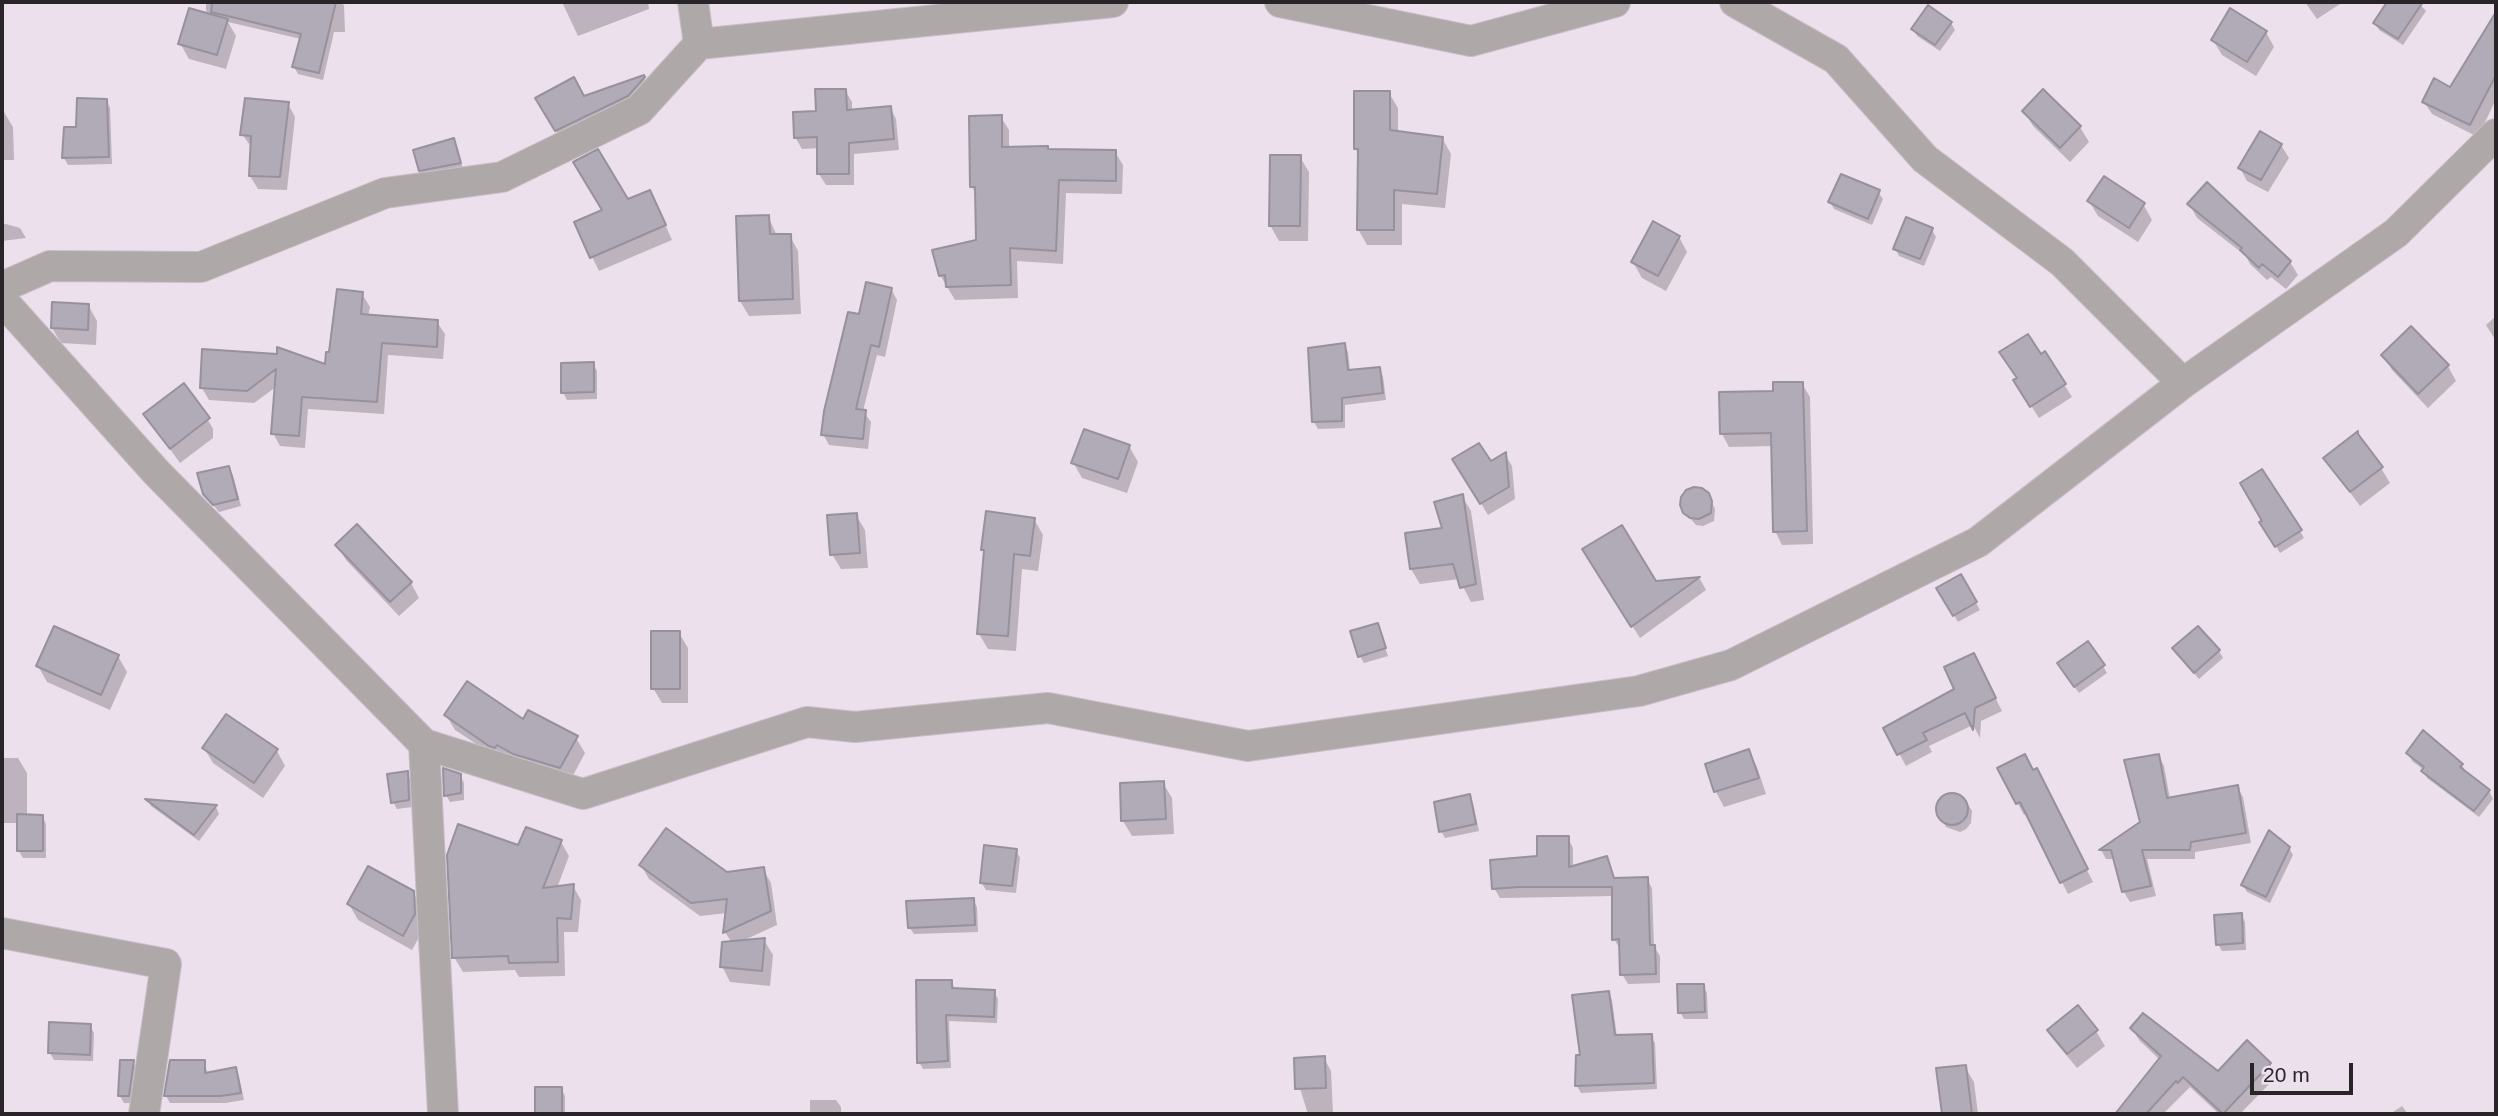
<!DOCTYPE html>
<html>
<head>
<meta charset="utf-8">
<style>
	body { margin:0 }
	#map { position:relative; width:2498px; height:1116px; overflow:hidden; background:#ebe0eb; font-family:Arial,sans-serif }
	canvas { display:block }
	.frame { position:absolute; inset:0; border:4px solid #282428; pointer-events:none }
	.scale { position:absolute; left:2250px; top:1063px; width:103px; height:32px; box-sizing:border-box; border:4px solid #282428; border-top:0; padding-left:9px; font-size:21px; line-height:24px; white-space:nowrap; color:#282428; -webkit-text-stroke:5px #ebe0eb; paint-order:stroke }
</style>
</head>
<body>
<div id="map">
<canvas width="2498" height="1116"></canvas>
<div class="frame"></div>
<div class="scale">20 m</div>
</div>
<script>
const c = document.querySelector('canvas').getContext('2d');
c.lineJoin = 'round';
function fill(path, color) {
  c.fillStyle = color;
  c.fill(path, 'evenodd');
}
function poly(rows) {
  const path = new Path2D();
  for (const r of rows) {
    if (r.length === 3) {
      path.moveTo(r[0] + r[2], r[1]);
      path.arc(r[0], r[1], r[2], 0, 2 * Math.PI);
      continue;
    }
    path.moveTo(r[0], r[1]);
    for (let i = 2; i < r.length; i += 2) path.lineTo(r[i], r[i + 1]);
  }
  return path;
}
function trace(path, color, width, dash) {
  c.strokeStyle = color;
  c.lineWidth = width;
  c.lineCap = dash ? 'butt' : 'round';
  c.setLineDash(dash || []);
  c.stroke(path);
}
fill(poly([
	[240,2,342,2,344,6,345,32,334,32,323,80,298,74,294,67,301,39,228,22,236,36,226,69,189,59,180,43,208,15,206,10,206,4],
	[562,2,648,2,649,9,578,36],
	[2305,2,2343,2,2317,19],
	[2389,2,2418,2,2426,11,2403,45,2379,30,2375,23],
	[1951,23,1955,30,1940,51,1917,36,1913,29],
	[2266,32,2274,47,2256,76,2222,55,2213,40],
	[2480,41,2496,51,2496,99,2478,137,2432,114,2424,102,2451,89],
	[643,77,651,92,564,144,537,99,584,98],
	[845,90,852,102,852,111,890,107,896,119,899,150,854,154,854,185,826,185,819,174,819,148,802,149,795,137,818,113],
	[1389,93,1398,108,1398,133,1442,138,1451,154,1445,208,1402,204,1402,245,1367,245,1358,229,1359,155,1355,148],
	[106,100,110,108,112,164,68,165,64,158,78,128],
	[288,104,295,117,287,190,258,189,250,176,252,148,242,134],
	[2024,111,2080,127,2089,142,2070,162,2033,126],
	[2,112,4,112,13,127,14,160,2,160],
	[1001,117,1009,130,1009,148,1115,152,1123,165,1122,194,1066,193,1063,264,1017,261,1018,298,955,300,940,275,978,242,977,196,972,187],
	[453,140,464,171,424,177,420,170],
	[2281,145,2289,158,2268,192,2247,181,2240,168],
	[1300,157,1309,172,1308,241,1279,241,1270,225],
	[1878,192,1883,199,1872,225,1834,209,1830,202],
	[2089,201,2143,204,2152,220,2138,242,2098,216],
	[2190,205,2290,262,2298,275,2286,289,2271,277,2267,280,2250,264,2246,256,2197,218],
	[657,206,672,240,599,271,576,223],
	[768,216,777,236,790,236,798,251,801,314,749,316,740,301],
	[2,223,20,228,26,238,2,241],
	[1932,230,1936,237,1924,266,1899,256,1895,248],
	[1679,237,1687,252,1666,291,1642,278,1633,262],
	[891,289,897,300,885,357,877,355,863,411,871,422,868,449,829,445,823,434,861,316],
	[362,294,370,307,368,316,437,322,445,334,443,359,388,355,384,414,308,409,305,448,280,446,273,433,276,387,254,403,209,400,202,388,204,351,327,367,331,354],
	[88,305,97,321,96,345,61,343,52,328],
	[2496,316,2496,341,2486,325],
	[1344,345,1348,352,1350,371,1379,369,1383,376,1386,400,1345,405,1345,428,1318,429,1314,422],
	[2045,354,2072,397,2039,418,2023,393,2040,356],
	[2383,355,2448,366,2456,381,2428,408,2392,370],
	[593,364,597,371,597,399,567,400,563,392],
	[1802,384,1810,397,1813,544,1782,545,1775,531,1773,446,1729,447,1722,434,1775,393],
	[204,413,213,429,213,438,180,463,145,414],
	[1129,446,1138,462,1127,493,1082,478,1073,462],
	[1505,455,1512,466,1515,499,1488,515,1455,460,1490,463],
	[2325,458,2381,468,2390,483,2360,506],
	[228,468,233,475,241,506,219,512,204,494],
	[1708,494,1715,509,1714,521,1703,526,1696,525,1685,512],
	[1462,496,1471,511,1484,600,1471,602,1459,579,1420,584,1411,569,1444,529],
	[856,515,865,530,868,568,841,569,832,554],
	[1034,519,1043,535,1038,571,1022,569,1016,651,988,649,979,634,985,554,983,549],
	[2265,521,2300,531,2304,538,2280,553,2262,523],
	[337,545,411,583,419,598,399,616,346,560],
	[1591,561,1655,583,1700,579,1706,590,1640,638],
	[1961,576,1980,610,1958,622,1939,589],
	[1377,625,1388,656,1364,663,1360,656],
	[679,633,688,648,688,703,662,703,653,688],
	[2174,649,2219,651,2223,658,2199,679],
	[118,656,127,672,110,710,47,682,38,666],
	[2103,666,2107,673,2079,693,2063,671],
	[1980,667,2002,711,1981,721,1980,738,1973,725,1929,746,1932,752,1906,766,1885,728,1956,690],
	[446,715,524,721,576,738,585,753,569,783,504,762,455,730],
	[204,748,277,751,285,766,263,798,213,763],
	[1749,751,1757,767,1766,794,1724,807,1716,792,1707,765],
	[2408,753,2462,765,2466,772,2489,791,2493,799,2479,817,2427,778,2424,770,2412,761],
	[2159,756,2164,766,2170,799,2237,787,2243,797,2251,843,2195,852,2195,859,2147,859,2156,896,2130,902,2124,892,2116,859,2106,859,2101,850,2142,822],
	[2,758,18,758,27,773,27,816,42,816,46,824,46,858,23,858,19,851,19,823,2,823],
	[1999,769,2033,772,2043,782,2093,882,2068,894,2027,813,2024,815],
	[407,773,411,780,412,807,397,809,393,802],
	[460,775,464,783,464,800,450,802,446,795],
	[1163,783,1172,798,1174,834,1132,836,1123,821,1121,785],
	[1950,795,1957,796,1967,803,1972,811,1971,823,1966,829,1960,832,1946,827,1938,811,1938,804,1943,798],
	[1469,796,1473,803,1479,831,1445,838,1441,831],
	[148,801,216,807,219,814,199,841,151,806],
	[1568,838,1573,848,1573,868,1606,858,1615,880,1647,879,1652,888,1654,947,1660,956,1660,983,1628,984,1622,974,1620,949,1614,939,1614,896,1500,898,1494,888],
	[561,842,569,856,557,888,573,886,581,900,578,932,564,932,565,976,519,977,515,970,463,972,454,957,519,848],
	[2289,848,2293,855,2270,903,2247,892,2243,885],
	[1016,850,1020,858,1016,893,986,890,981,882],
	[641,865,726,874,763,869,771,883,777,925,740,942,764,940,773,955,770,986,730,982,722,966,732,943,725,932,727,913,700,916,649,879],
	[413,892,422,908,423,930,412,950,358,920,349,904],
	[973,900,977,907,978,932,914,934,909,927],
	[2241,915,2245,922,2246,950,2222,951,2218,944],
	[951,982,956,990,994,992,998,999,997,1023,949,1021,951,1068,923,1069,919,1062],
	[1703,986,1707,993,1708,1019,1684,1019,1680,1012],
	[1608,992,1612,1000,1617,1037,1651,1036,1655,1043,1657,1089,1581,1093,1577,1086,1577,1057,1582,1057],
	[90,1026,94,1033,93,1061,54,1060,50,1053],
	[2132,1028,2218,1073,2270,1064,2277,1076,2240,1114,2219,1114,2190,1087,2163,1114,2117,1114,2160,1060,2139,1040],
	[2049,1030,2096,1031,2105,1046,2077,1068,2058,1045],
	[1324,1058,1331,1071,1333,1114,1308,1114,1297,1079],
	[133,1062,137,1069,132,1103,124,1103,120,1096],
	[204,1062,208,1074,235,1069,239,1076,244,1100,225,1103,170,1103,166,1096],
	[1965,1067,1974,1082,1978,1114,1944,1114,1938,1070],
	[561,1088,565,1096,565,1114,537,1114,537,1089],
	[810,1100,836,1100,841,1107,841,1114,810,1114],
	[2402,1106,2408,1114,2390,1114]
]), '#0003');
const building = poly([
	[212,2,336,2,319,73,292,67,301,34,211,12,212,2],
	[2387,2,2423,2,2398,39,2373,23,2387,2],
	[1928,5,1952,22,1935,45,1911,29,1928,5],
	[189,8,228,19,217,55,178,44,189,8],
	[2230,8,2267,31,2247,62,2211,40,2230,8],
	[2496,12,2496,75,2470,125,2422,102,2434,78,2450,87,2496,12],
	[644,75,645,77,628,96,555,131,535,98,574,77,584,96,644,75],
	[815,89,846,89,847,110,891,106,894,139,849,143,849,174,817,174,817,137,794,138,793,112,816,111,815,89],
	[2043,89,2081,126,2060,148,2022,111,2043,89],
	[1354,91,1390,91,1390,130,1443,137,1437,194,1394,190,1394,230,1357,230,1358,149,1354,149,1354,91],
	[77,98,107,99,109,157,62,158,64,127,76,127,77,98],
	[245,98,289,102,280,177,249,176,251,136,240,135,245,98],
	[1002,115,1002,147,1048,146,1048,149,1116,150,1116,181,1059,180,1056,251,1010,248,1011,285,946,287,945,275,939,276,932,250,976,240,975,187,970,187,969,116,1002,115],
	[2260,131,2282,144,2261,180,2238,168,2260,131],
	[454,138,461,163,419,171,413,150,454,138],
	[598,149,628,199,650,190,666,225,590,258,574,222,602,210,573,162,598,149],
	[1270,155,1301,155,1300,226,1269,226,1270,155],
	[1841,174,1880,190,1868,219,1828,202,1841,174],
	[2104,176,2145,203,2129,228,2087,201,2104,176],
	[2207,182,2291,261,2278,277,2262,264,2259,268,2240,250,2242,248,2187,204,2207,182],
	[769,215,770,234,791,234,793,299,739,301,736,216,769,215],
	[1906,217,1933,228,1920,259,1893,249,1906,217],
	[1653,221,1680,236,1658,276,1631,262,1653,221],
	[866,282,892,288,879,347,871,345,856,409,866,410,863,439,821,435,824,411,848,312,859,314,866,282],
	[337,289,363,292,361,314,438,320,437,347,382,343,377,402,302,397,299,436,271,434,276,369,247,391,200,388,202,349,277,354,277,347,325,364,326,352,329,352,337,289],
	[52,302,89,304,88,330,51,328,52,302],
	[2411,326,2449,365,2418,394,2381,355,2411,326],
	[2028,334,2041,354,2045,351,2066,384,2030,407,2013,380,2017,378,1999,352,2028,334],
	[1345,343,1348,370,1380,367,1383,393,1342,398,1342,421,1312,422,1308,348,1345,343],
	[594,362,594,392,561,393,561,363,594,362],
	[1773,382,1803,382,1807,531,1773,532,1771,433,1720,434,1719,392,1773,391,1773,382],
	[184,383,210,418,170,449,143,414,184,383],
	[1084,429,1130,445,1118,479,1071,463,1084,429],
	[2358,431,2358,434,2383,467,2350,492,2323,458,2358,431],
	[1479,443,1491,461,1506,452,1509,487,1480,504,1452,459,1479,443],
	[229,466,238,499,213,505,203,494,197,473,229,466],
	[2262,469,2302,530,2275,547,2259,522,2262,521,2240,483,2262,469],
	[1694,487,1702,488,1709,493,1712,501,1711,513,1699,519,1690,518,1683,513,1680,505,1681,497,1686,490,1694,487],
	[1463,494,1476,584,1460,588,1453,564,1410,569,1405,533,1442,528,1434,502,1463,494],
	[986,511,1035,518,1030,556,1014,554,1008,636,977,634,984,550,981,550,986,511],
	[857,513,860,553,830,555,827,515,857,513],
	[357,524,412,582,390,602,335,545,357,524],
	[1622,525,1656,581,1700,577,1631,627,1582,549,1622,525],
	[1961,574,1977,602,1953,616,1936,588,1961,574],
	[1378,623,1386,648,1358,657,1350,631,1378,623],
	[54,626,119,655,101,695,36,666,54,626],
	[2198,626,2220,650,2194,673,2172,648,2198,626],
	[651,631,680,631,680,689,651,689,651,631],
	[2088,641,2105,665,2074,687,2057,663,2088,641],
	[1974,653,1996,698,1975,708,1973,730,1965,713,1923,733,1927,740,1897,755,1883,728,1954,689,1944,667,1974,653],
	[467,681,523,719,528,710,578,736,560,768,513,754,497,745,495,748,489,746,444,715,467,681],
	[226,714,278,749,254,783,202,748,226,714],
	[2423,730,2463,764,2460,767,2490,790,2474,811,2421,771,2424,767,2406,753,2423,730],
	[1749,749,1759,778,1714,792,1705,764,1749,749],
	[2025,754,2033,770,2037,768,2088,869,2060,883,2020,802,2016,804,1997,768,2025,754],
	[2159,754,2167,798,2238,785,2246,833,2191,842,2190,850,2142,850,2151,886,2122,892,2111,850,2099,850,2140,822,2124,760,2159,754],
	[443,768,461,774,461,793,444,796,443,768],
	[408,771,409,800,391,803,387,774,408,771],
	[1164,781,1166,819,1121,821,1120,783,1164,781],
	[1952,809,16],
	[1470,794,1476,824,1439,832,1434,802,1470,794],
	[145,799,217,805,194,835,145,799],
	[17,814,43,815,43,851,17,851,17,814],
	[458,824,518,845,526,827,562,840,543,888,574,884,571,919,557,918,558,962,509,963,508,956,452,958,447,855,458,824],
	[666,828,727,872,764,867,771,911,723,933,727,899,691,903,639,865,666,828],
	[2269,830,2290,847,2266,897,2241,885,2269,830],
	[1537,836,1569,836,1569,867,1607,856,1614,878,1648,877,1650,945,1655,945,1656,974,1620,975,1619,939,1612,940,1612,887,1519,887,1492,889,1490,860,1537,856,1537,836],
	[984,845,1017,849,1012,886,980,883,984,845],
	[368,866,414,891,415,914,403,936,347,904,368,866],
	[974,898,975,925,908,928,906,901,974,898],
	[2242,913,2243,943,2216,945,2214,915,2242,913],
	[765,938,762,971,720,967,722,942,765,938],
	[916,980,952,980,952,988,995,990,994,1017,946,1015,948,1061,917,1063,916,980],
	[1677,984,1704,984,1705,1012,1678,1013,1677,984],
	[1609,991,1615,1035,1652,1034,1654,1083,1575,1086,1576,1055,1580,1055,1572,995,1609,991],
	[2078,1005,2098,1030,2067,1054,2047,1030,2078,1005],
	[2143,1013,2218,1071,2247,1040,2271,1063,2223,1114,2183,1077,2178,1083,2176,1081,2146,1114,2115,1114,2161,1056,2130,1028,2143,1013],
	[49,1022,91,1024,90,1055,48,1053,49,1022],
	[1325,1056,1326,1088,1295,1089,1294,1058,1325,1056],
	[120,1060,134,1060,129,1096,118,1096,120,1060],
	[170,1060,205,1060,205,1073,236,1067,241,1093,221,1096,164,1096,170,1060],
	[1966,1065,1972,1114,1942,1114,1936,1068,1966,1065],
	[535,1087,562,1087,562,1114,535,1114,535,1087]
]);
fill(building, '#b1abb7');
trace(building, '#97919d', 2);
const street = poly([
	[693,2,699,44],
	[1280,2,1471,41,1615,2],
	[1735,2,1836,59,1925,159,2062,262,2183,383],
	[2,287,50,266,201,267,385,193,502,177,639,110,699,44,1113,2],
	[2,300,156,472,424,744,443,1114],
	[424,744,583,794,807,722,855,727,1048,708,1248,746,1639,691,1731,665,1978,542,2183,383,2396,233,2496,134],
	[2,933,166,964,144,1114]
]);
trace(street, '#c8bec8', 32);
trace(street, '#afa8a8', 30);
</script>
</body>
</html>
